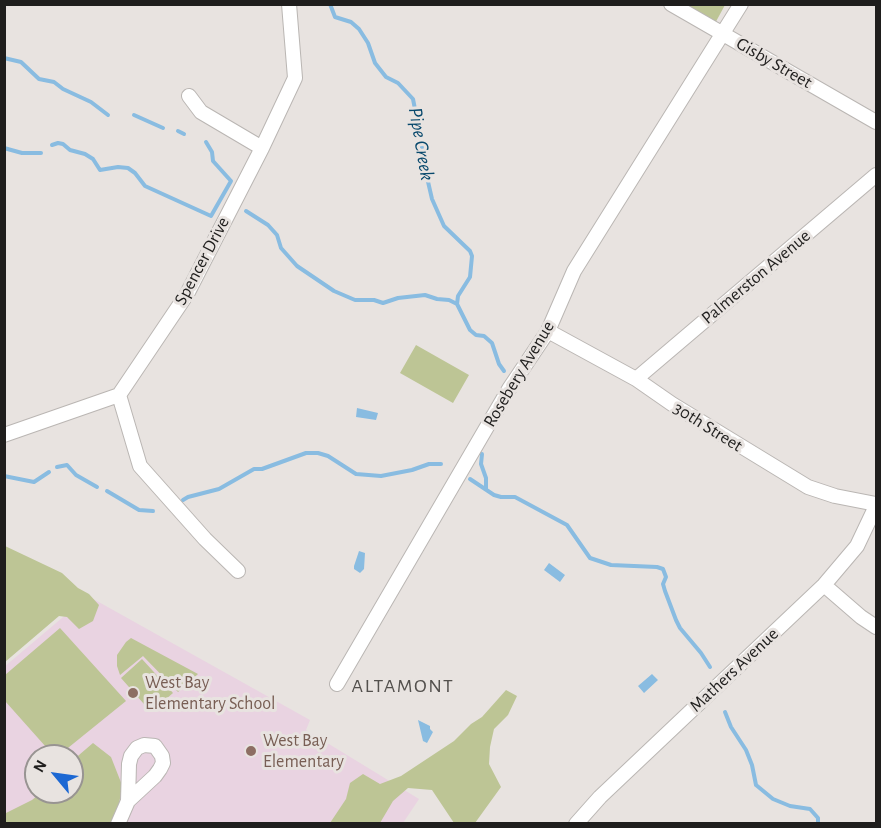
<!DOCTYPE html>
<html>
<head>
<meta charset="utf-8">
<style>
	body { margin:0 }
	#map { position:relative; width:881px; height:828px; overflow:hidden; background:#e8e3e0; font-family:"Alegreya Sans",sans-serif }
	canvas { display:block }
	.frame { position:absolute; inset:0; border:6px solid #1f1e1d; pointer-events:none }
	.north { position:absolute; left:24px; top:744px; width:60px; height:60px; box-sizing:border-box; background:#e8e3e0; border:2px solid #989492; border-radius:50%; rotate:299deg; font-size:16px; font-weight:700; line-height:24px; text-align:center; color:#1f1e1d }
	.north::after { content:''; display:block; margin:auto; width:21px; height:27px; background:#1d68d3; clip-path:polygon(50% 0,100% 100%,50% 72%,0 100%) }
</style>
</head>
<body>
<div id="map">
<canvas width="881" height="828"></canvas>
<div class="frame"></div>
<div class="north">N</div>
</div>
<script>
const c = document.querySelector('canvas').getContext('2d');
c.lineJoin = 'round';
function fill(path, color) {
  c.fillStyle = color;
  c.fill(path, 'evenodd');
}
function poly(rows) {
  const path = new Path2D();
  for (const r of rows) {
    path.moveTo(r[0], r[1]);
    for (let i = 2; i < r.length; i += 2) path.lineTo(r[i], r[i + 1]);
  }
  return path;
}
function trace(path, color, width, dash) {
  c.strokeStyle = color;
  c.lineWidth = width;
  c.lineCap = dash ? 'butt' : 'round';
  c.setLineDash(dash || []);
  c.stroke(path);
}
function label(font, color, halo, rows, align = 'center') {
  c.font = font + ' "Alegreya Sans",sans-serif';
  c.lineWidth = 6;
  c.setLineDash([]);
  c.textBaseline = 'middle';
  c.strokeStyle = halo;
  c.fillStyle = color;
  for (const [text, x, y, turn = 0] of rows) {
    c.save();
    c.translate(x, y);
    c.rotate((+turn || 0) * Math.PI / 180);
    c.textAlign = isNaN(turn) ? turn : align;
    if (halo) c.strokeText(text, 0, 0);
    c.fillText(text, 0, 0);
    c.restore();
  }
}
fill(poly([
	[88,596,310,720,306,730,419,799,403,823,5,823,4,667],
	[36,756,72,756,72,792,36,792]
]), '#e9d3e1');
fill(poly([
	[671,5,725,5,713,27],
	[416,345,469,375,453,403,400,373],
	[5,546,62,573,78,588,89,594,99,605,93,621,79,629,67,617,59,616,5,662],
	[60,628,126,701,58,756,54,756,5,701,5,675],
	[131,638,198,674,178,692,143,656,120,675,117,666,117,655,126,642],
	[142,659,173,693,151,712,121,678],
	[506,690,517,696,508,715,494,729,490,747,489,764,501,787,475,823,454,823,432,790,408,788,393,801,380,823,330,823,346,799,350,783,363,774,380,784,401,776,454,741,471,724,482,717],
	[93,743,111,757,122,785,119,805,112,823,5,823,4,814,32,800,42,792,72,792,72,761]
]), '#bdc595');
fill(poly([
	[357,408,378,413,376,420,356,417],
	[359,551,365,553,364,569,360,573,354,569,354,566],
	[549,563,565,575,560,582,544,570],
	[652,674,658,680,644,693,638,686],
	[418,720,430,726,430,729,433,732,427,743,423,741]
]), '#89bce1');
trace(poly([
	[330,4,335,17,351,22,359,29,368,43,375,63,386,77,398,83,413,99,422,145,421,162,426,173,432,199,444,226,470,251,472,256,470,277,458,296,457,304],
	[4,58,21,62,39,79,54,82,63,89,91,102,108,115],
	[134,115,163,128],
	[178,131,184,134],
	[52,145,58,143,63,144,70,150,85,154,93,159,100,170,118,167,128,168,135,173,145,186,211,216,231,181,213,161,212,152,206,142],
	[4,148,22,153,41,153],
	[246,211,268,225,277,235,281,248,297,266,334,291,355,300,374,300,383,303,398,298,425,295,437,299,449,300,457,304,470,330,476,335,484,336,492,343,499,364,504,371],
	[482,454,481,464,486,478,486,489],
	[57,467,67,465,76,475,97,487],
	[4,476,34,482,49,472],
	[470,479,494,495,501,497,515,497,567,525,590,558,611,565,657,567,663,569,666,577,663,584,665,591,676,620,680,628,701,653,710,667],
	[107,491,139,510,153,511],
	[183,500,188,497,219,489,254,469,262,469,306,453,318,453,328,456,356,474,381,476,412,470,429,464,441,464],
	[725,712,731,727,746,750,752,765,756,785,773,799,790,806,810,809,818,818,818,824]
]), '#89bce1', 4);
const street = poly([
	[671,4,876,122],
	[189,96,201,112,262,148],
	[548,331,636,379,672,404,808,487,835,496,876,504],
	[636,379,876,175],
	[119,395,140,466,205,539,238,571],
	[4,435,119,395,187,294,262,148,295,78,289,4],
	[824,585,861,617,876,627],
	[337,684,509,389,548,331,574,271,741,4],
	[118,824,128,801,155,776,160,769,163,763,162,756,155,746,144,745,137,748,131,756,129,764,128,801],
	[576,824,600,797,824,585,857,546,876,506]
]);
trace(street, '#bab6b3', 16);
trace(street, '#fff', 14);
for (const [x, y, r, color] of [
	[133,693,6,"#8d6e63"],
	[251,751,6,"#8d6e63"]
]) {
  const dot = new Path2D();
  dot.arc(x, y, r, 0, 2 * Math.PI);
  c.fillStyle = color;
  c.fill(dot);
  trace(dot, '#e8e3e0', 2);
}
label('18px', '#1f1e1d', '#e8e3e0', [
	["Gisby Street",774,63,30],
	["Spencer Drive",202,261,-62],
	["Palmerston Avenue",756,277,-40],
	["Rosebery Avenue",519,374,-59],
	["30th Street",708,427,32],
	["Mathers Avenue",734,670,-43]
]);
label('18px', '#785e54', '#e8e3e0', [
	["West Bay",145,683],
	["Elementary School",145,704],
	["West Bay",263,741],
	["Elementary",263,762]
], 'left');
label('italic 20px', '#07486c', '#e8e3e0', [
	["Pipe Creek",421,144,80]
]);
c.letterSpacing = '1.5px';
label('20px', '#53504d', '#e8e3e0', [
	["ALTAMONT",403,686]
]);
c.letterSpacing = '0px';
</script>
</body>
</html>
